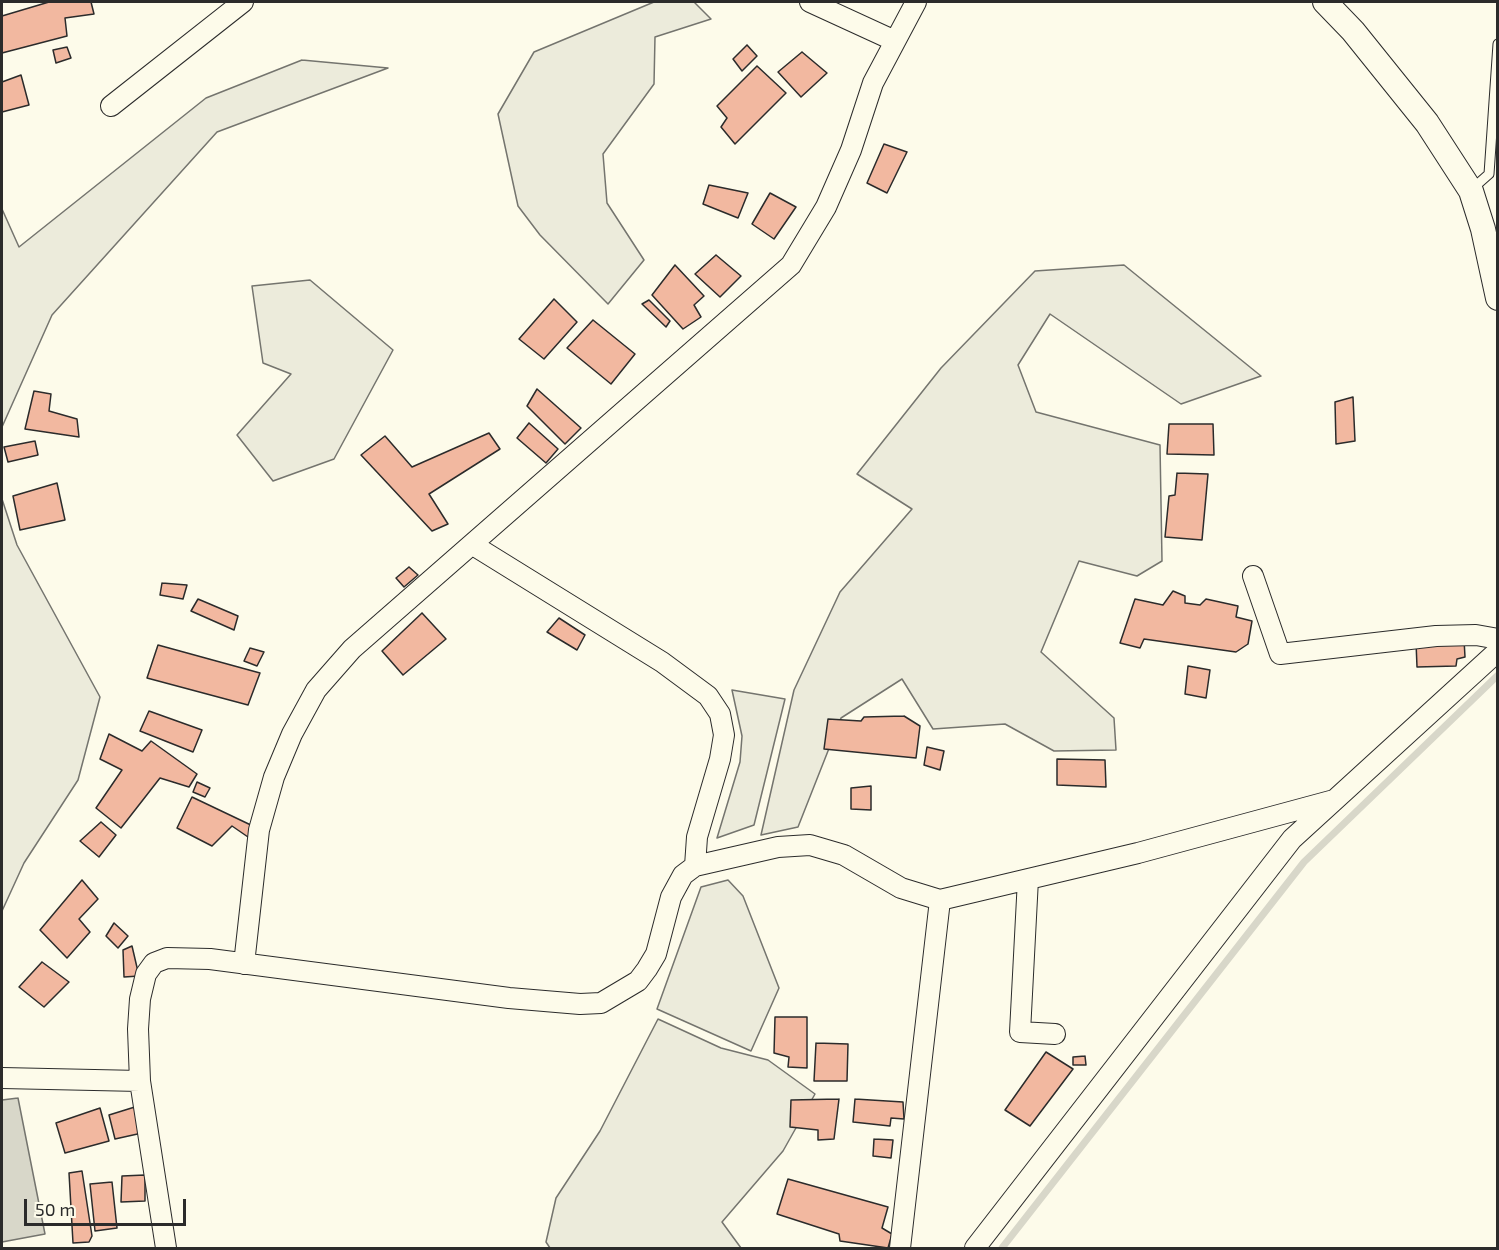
<!DOCTYPE html>
<html>
<head>
<meta charset="utf-8">
<style>
	body { margin:0 }
	#map { position:relative; width:1499px; height:1250px; overflow:hidden; background:#fdfbea; font-family:"Exo 2",sans-serif }
	canvas { display:block }
	.frame { position:absolute; inset:0; border:3px solid #2b2b2b; pointer-events:none }
	.scale { position:absolute; left:24px; top:1199px; width:162px; height:27px; box-sizing:border-box; border:3px solid #2b2b2b; border-top:0; padding-left:8px; font-size:18px; line-height:21px; white-space:nowrap; color:#2b2b2b; -webkit-text-stroke:4px #fdfbea; paint-order:stroke }
</style>
</head>
<body>
<div id="map">
<canvas width="1499" height="1250"></canvas>
<div class="frame"></div>
<div class="scale">50 m</div>
</div>
<script>
const c = document.querySelector('canvas').getContext('2d');
c.lineJoin = 'round';
function fill(path, color) {
  c.fillStyle = color;
  c.fill(path, 'evenodd');
}
function poly(rows) {
  const path = new Path2D();
  for (const r of rows) {
    path.moveTo(r[0], r[1]);
    for (let i = 2; i < r.length; i += 2) path.lineTo(r[i], r[i + 1]);
  }
  return path;
}
function trace(path, color, width, dash) {
  c.strokeStyle = color;
  c.lineWidth = width;
  c.lineCap = dash ? 'butt' : 'round';
  c.setLineDash(dash || []);
  c.stroke(path);
}
const green = poly([
	[654,2,694,2,711,19,655,37,654,84,603,154,607,203,644,260,608,304,540,235,518,206,498,114,534,52,654,2],
	[302,60,388,68,217,132,52,315,2,427,2,209,19,247,206,98,302,60],
	[1124,265,1261,376,1181,404,1050,314,1018,365,1036,412,1160,445,1162,561,1137,576,1079,561,1041,652,1114,718,1116,750,1054,751,1005,724,933,729,902,679,841,718,798,827,761,835,794,690,840,592,912,509,857,474,941,368,1035,271,1124,265],
	[310,280,393,350,334,459,273,481,237,435,291,374,263,363,252,286,310,280],
	[2,499,17,545,100,697,78,780,24,863,2,911,2,499],
	[732,690,785,699,754,825,717,838,740,762,742,736,732,690],
	[728,880,743,896,779,988,751,1051,657,1009,701,887,728,880],
	[658,1019,721,1048,768,1060,815,1094,783,1151,722,1222,741,1248,550,1248,546,1242,556,1198,600,1131,658,1019]
]);
fill(green, '#ecebdb');
trace(green, '#74746e', 1.5);
const water = poly([
	[18,1098,45,1234,2,1242,2,1100,18,1098]
]);
fill(water, '#d8d7c9');
trace(water, '#74746e', 1.5);
trace(poly([
	[1002,1248,1304,862,1498,675]
]), '#d8d7c9', 7);
const building = poly([
	[49,2,91,2,94,14,65,18,67,36,2,53,2,16,49,2],
	[747,45,757,56,742,71,733,59,747,45],
	[67,47,71,58,56,63,53,50,67,47],
	[802,52,827,73,801,97,778,72,802,52],
	[757,66,786,93,735,144,721,127,727,118,717,106,757,66],
	[21,75,29,105,2,112,2,82,21,75],
	[884,144,907,152,887,193,867,183,884,144],
	[709,185,748,193,738,218,703,204,709,185],
	[770,193,796,207,774,239,752,224,770,193],
	[716,255,741,276,720,297,695,274,716,255],
	[675,265,704,296,694,305,701,317,683,329,652,295,675,265],
	[554,299,577,322,544,359,519,339,554,299],
	[649,300,670,321,666,327,642,304,649,300],
	[593,320,635,354,611,384,567,348,593,320],
	[537,389,581,428,565,444,527,406,537,389],
	[34,391,51,394,49,411,77,419,79,437,25,429,34,391],
	[1353,397,1355,441,1336,444,1335,402,1353,397],
	[529,423,558,449,546,463,517,438,529,423],
	[1169,424,1213,424,1214,455,1167,454,1169,424],
	[489,433,500,449,429,494,448,524,432,531,361,455,385,436,412,467,489,433],
	[35,441,38,455,8,462,4,447,35,441],
	[1177,473,1208,474,1202,540,1165,537,1169,496,1175,495,1177,473],
	[57,483,65,520,20,530,13,496,57,483],
	[409,567,418,575,404,587,396,578,409,567],
	[162,583,187,585,183,599,160,595,162,583],
	[1173,591,1185,596,1185,603,1200,605,1206,599,1238,606,1236,617,1252,621,1248,644,1236,652,1144,639,1140,648,1120,643,1135,599,1163,605,1173,591],
	[198,599,238,616,234,630,191,611,198,599],
	[422,613,446,639,403,675,382,651,422,613],
	[559,618,585,635,577,650,547,632,559,618],
	[1464,639,1465,657,1457,659,1456,666,1417,667,1416,642,1464,639],
	[158,645,260,673,248,705,147,678,158,645],
	[250,648,264,652,257,666,244,661,250,648],
	[1188,666,1210,670,1206,698,1185,694,1188,666],
	[149,711,202,730,193,752,140,731,149,711],
	[904,716,920,726,916,758,824,749,828,719,861,721,864,717,904,716],
	[109,734,142,751,151,741,197,774,189,787,160,778,121,828,96,808,122,770,100,759,109,734],
	[927,747,944,751,940,770,924,765,927,747],
	[1057,759,1105,760,1106,787,1057,785,1057,759],
	[197,782,210,788,205,797,193,792,197,782],
	[871,786,871,810,851,809,851,788,871,786],
	[192,797,255,827,248,837,232,826,212,846,177,828,192,797],
	[101,822,116,835,99,857,80,841,101,822],
	[82,880,98,899,79,919,90,932,67,958,40,930,82,880],
	[114,923,128,936,118,948,106,936,114,923],
	[132,946,139,976,124,977,123,950,132,946],
	[42,962,69,982,44,1007,19,987,42,962],
	[775,1017,807,1017,807,1068,788,1067,789,1057,774,1053,775,1017],
	[816,1043,848,1044,847,1081,814,1081,816,1043],
	[1046,1052,1073,1069,1030,1126,1005,1110,1046,1052],
	[1085,1056,1086,1065,1073,1065,1073,1057,1085,1056],
	[839,1099,834,1139,818,1140,818,1130,790,1127,791,1100,839,1099],
	[855,1099,903,1102,904,1119,891,1118,890,1126,853,1122,855,1099],
	[138,1106,142,1133,115,1139,109,1115,138,1106],
	[100,1108,109,1141,65,1153,56,1123,100,1108],
	[874,1139,893,1140,891,1158,873,1156,874,1139],
	[82,1171,92,1236,89,1242,73,1243,69,1173,82,1171],
	[145,1175,145,1201,121,1202,122,1176,145,1175],
	[788,1179,888,1207,882,1228,892,1234,888,1248,840,1241,839,1234,777,1214,788,1179],
	[112,1182,117,1228,95,1231,90,1184,112,1182]
]);
fill(building, '#f2b8a0');
trace(building, '#2b2b2b', 1.5);
const service = poly([
	[1472,189,1489,174,1498,44]
]);
const minor = poly([
	[810,2,895,41],
	[111,106,243,2],
	[473,545,662,662,708,696,720,714,724,735,720,759,697,837,695,866],
	[1253,576,1280,654,1436,636,1476,635,1498,639],
	[1028,879,1020,1032,1055,1034],
	[244,964,259,830,274,777,292,734,316,690,352,649,791,265,826,207,851,150,873,83,916,2],
	[2,1078,140,1081],
	[166,1248,140,1081,138,1029,140,999,146,974,154,963,167,958,210,959,509,998,580,1004,601,1003,638,981,647,969,656,954,671,897,683,875,695,866,778,847,810,845,844,855,901,888,940,900,1138,853,1334,800],
	[900,1248,940,900],
	[975,1248,1292,839,1498,651]
]);
const tertiary = poly([
	[1325,2,1353,31,1427,123,1471,191,1483,229,1498,298]
]);
trace(service, '#2b2b2b', 11);
trace(minor, '#2b2b2b', 22);
trace(tertiary, '#2b2b2b', 26);
trace(service, '#fdfbea', 9);
trace(minor, '#fdfbea', 20);
trace(tertiary, '#fdfbea', 24);
</script>
</body>
</html>
